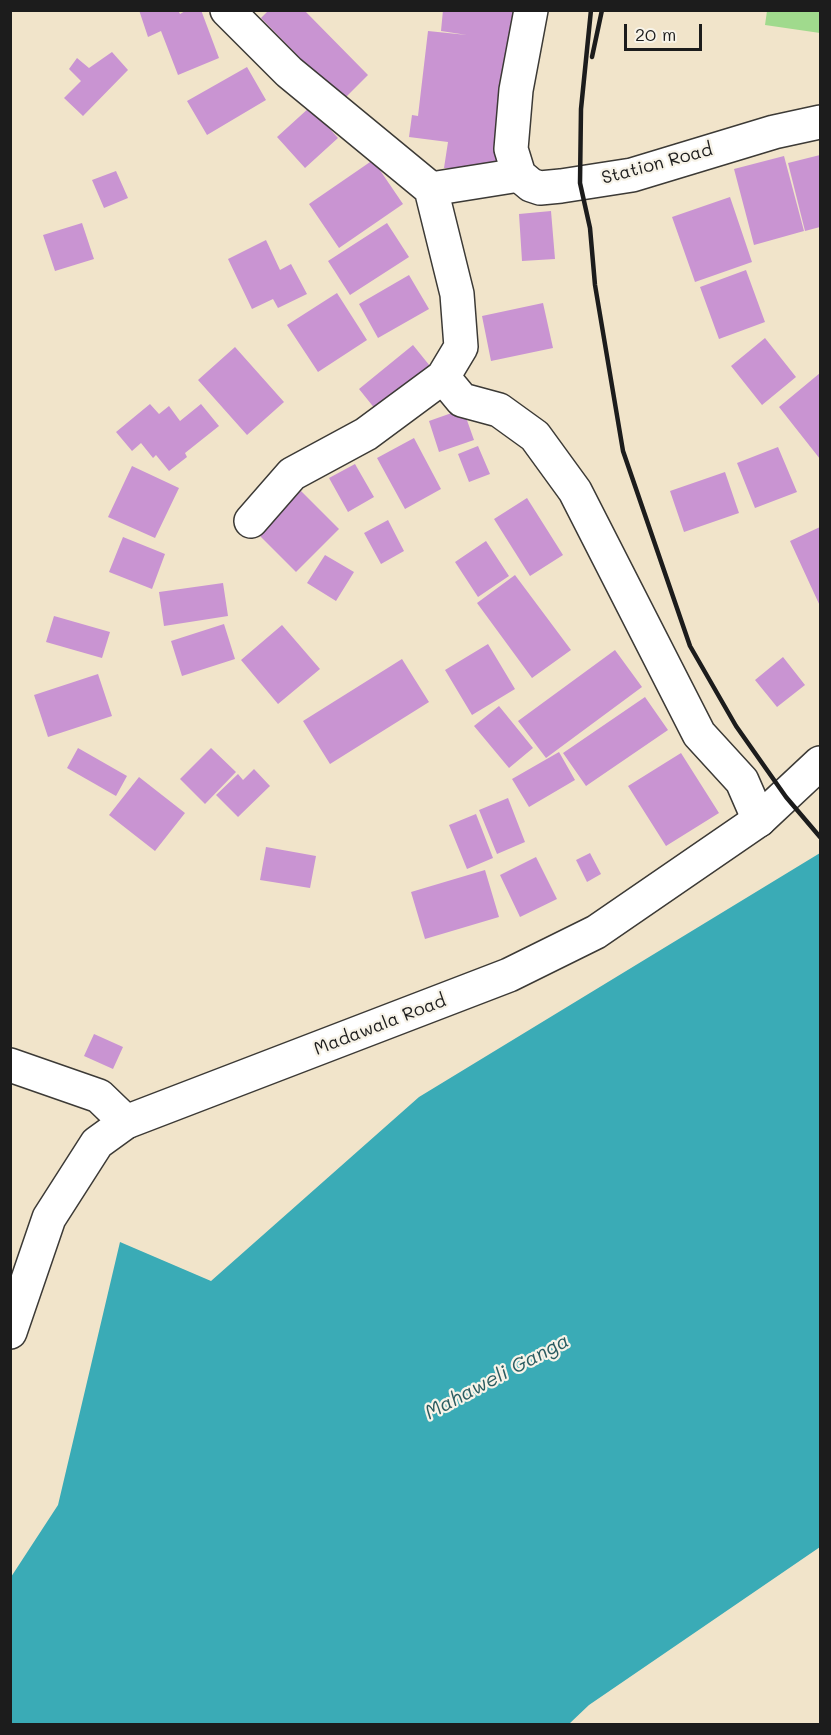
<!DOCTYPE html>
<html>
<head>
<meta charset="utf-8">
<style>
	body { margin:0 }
	#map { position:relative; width:831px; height:1735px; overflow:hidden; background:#f1e4ca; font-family:Mali,sans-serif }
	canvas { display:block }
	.frame { position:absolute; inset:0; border:12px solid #1c1c1c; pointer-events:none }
	.scale { position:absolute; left:624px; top:24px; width:78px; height:27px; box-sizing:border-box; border:3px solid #1c1c1c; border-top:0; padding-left:8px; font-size:18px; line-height:21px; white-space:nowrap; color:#1c1c1c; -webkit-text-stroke:4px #f7f3e8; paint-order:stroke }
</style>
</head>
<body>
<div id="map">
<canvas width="831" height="1735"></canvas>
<div class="frame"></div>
<div class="scale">20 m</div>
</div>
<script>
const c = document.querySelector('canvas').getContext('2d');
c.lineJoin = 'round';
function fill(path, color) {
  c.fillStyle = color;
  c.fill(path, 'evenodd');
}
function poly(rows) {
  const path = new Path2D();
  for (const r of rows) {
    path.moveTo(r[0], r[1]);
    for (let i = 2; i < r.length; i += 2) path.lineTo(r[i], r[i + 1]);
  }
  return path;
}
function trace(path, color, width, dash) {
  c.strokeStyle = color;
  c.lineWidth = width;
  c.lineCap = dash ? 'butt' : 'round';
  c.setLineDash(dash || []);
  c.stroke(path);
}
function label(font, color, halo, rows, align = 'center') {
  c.font = font + ' Mali,sans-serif';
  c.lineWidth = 4.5;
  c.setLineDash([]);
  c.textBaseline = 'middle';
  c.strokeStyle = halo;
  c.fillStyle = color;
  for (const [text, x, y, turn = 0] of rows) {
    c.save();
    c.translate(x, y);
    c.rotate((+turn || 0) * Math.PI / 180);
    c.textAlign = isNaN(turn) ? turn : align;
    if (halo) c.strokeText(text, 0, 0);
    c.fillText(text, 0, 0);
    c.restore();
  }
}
fill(poly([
	[767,11,820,11,820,33,765,25]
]), '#a0da8d');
fill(poly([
	[820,853,820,1547,589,1705,569,1724,11,1724,11,1577,58,1505,120,1242,211,1281,419,1097]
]), '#3aabb6');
fill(poly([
	[139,10,178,10,180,14,187,10,201,10,219,58,178,75,161,31,148,37],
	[269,10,304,10,368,75,342,101,261,18],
	[443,10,515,10,496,173,444,168,448,142,409,137,412,115,418,116,428,31,467,35,441,31],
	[112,52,128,70,83,116,64,98,81,81,69,69,77,58,89,68],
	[247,67,266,100,207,135,187,101],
	[310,107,338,138,305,168,277,137],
	[820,155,820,227,805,231,788,163],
	[784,156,804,231,754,245,734,169],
	[373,160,403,204,339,248,309,204],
	[116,171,128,198,104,208,92,180],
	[730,197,752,262,695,282,672,217],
	[551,211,555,259,522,261,519,214],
	[82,223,94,259,55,271,43,235],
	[387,223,409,257,350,295,328,261],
	[266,240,280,270,291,264,307,294,278,308,273,299,252,309,228,259],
	[746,270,765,322,719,339,700,287],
	[409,275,429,309,378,338,359,304],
	[337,293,367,340,318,372,287,325],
	[543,303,553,348,491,361,482,316],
	[765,338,796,377,762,405,731,366],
	[413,345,434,371,380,415,359,389],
	[235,347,284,402,247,435,198,380],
	[820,373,820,459,779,407],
	[150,404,159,414,169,406,180,421,201,404,219,426,185,453,187,457,169,471,156,455,153,458,141,443,132,451,116,432],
	[463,409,474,440,439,452,429,421],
	[414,438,441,489,405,509,377,458],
	[478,446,490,474,469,482,458,454],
	[778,447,797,492,755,508,737,463],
	[355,464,374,497,348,512,329,478],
	[132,466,179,488,155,538,108,517],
	[725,472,739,513,684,532,670,491],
	[301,491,339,529,296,572,258,534],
	[527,498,563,555,530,576,494,519],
	[388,520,404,551,381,564,364,533],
	[820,527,820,606,790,541],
	[123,537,165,554,152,589,109,572],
	[486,541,509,576,478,597,455,562],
	[325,555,354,572,336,601,307,583],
	[515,575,571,650,532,678,477,603],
	[223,583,228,616,164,626,159,592],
	[54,616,110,632,102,658,46,642],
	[224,624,235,659,182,676,171,641],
	[282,625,320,669,278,704,241,660],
	[488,644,515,689,472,715,445,670],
	[615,650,642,687,546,758,518,721],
	[783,657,805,685,777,707,755,680],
	[402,659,429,702,330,764,303,721],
	[98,674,112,716,48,737,34,695],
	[645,697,668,730,586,786,563,753],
	[499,706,533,748,509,768,474,726],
	[78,748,127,776,116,796,67,768],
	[211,748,236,772,205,804,180,779],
	[559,752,575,780,529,807,512,779],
	[681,753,719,813,666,846,628,786],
	[254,769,270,786,238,817,216,795,238,774,243,780],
	[139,777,185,813,155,851,109,815],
	[508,798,525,842,497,854,479,810],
	[476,814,493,858,467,869,449,825],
	[266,847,316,856,310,888,260,880],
	[590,853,601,874,587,882,576,860],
	[536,857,557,899,520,917,500,875],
	[485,870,499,917,425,939,411,892],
	[94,1034,123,1047,113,1069,84,1056]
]), '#c994d2');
const minor = poly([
	[227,10,289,72,431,189,519,175],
	[443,377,462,400,499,410,535,436,575,491,699,734,742,781,759,820],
	[251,521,292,474,366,434,443,377,461,347,457,294,431,189],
	[10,1065,99,1096,126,1122]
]);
const major = poly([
	[531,10,516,90,511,149,519,175,531,185,540,188,561,186,632,175,774,132,820,122],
	[10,1332,49,1218,97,1143,126,1122,509,975,596,932,759,820,820,763]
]);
trace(minor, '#3c3a36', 36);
trace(major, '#3c3a36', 36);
trace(minor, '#fff', 33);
trace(major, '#fff', 33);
trace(poly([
	[591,10,581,109,580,183,590,228,595,285,623,451,690,646,736,726,786,797,820,837],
	[592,57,602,10]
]), '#1c1c1c', 4.5);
label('18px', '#1c1c1c', '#f7f3e8', [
	["Station Road",657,164,-15],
	["Madawala Road",380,1025,-21]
]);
label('italic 20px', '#2a5c61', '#f7f3e8', [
	["Mahaweli Ganga",497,1377,-28]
]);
</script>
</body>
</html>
